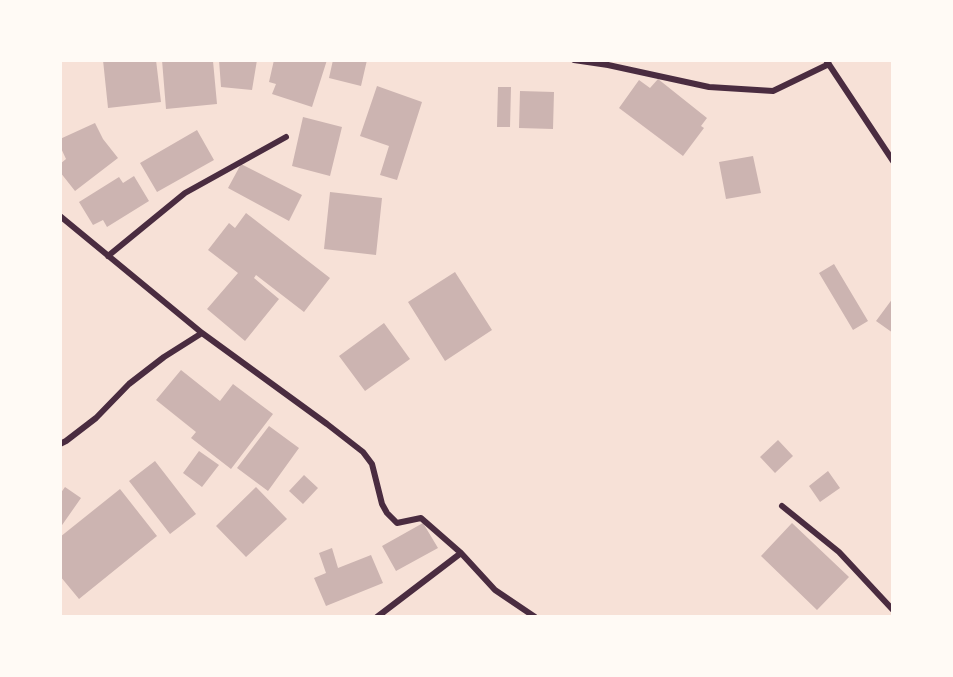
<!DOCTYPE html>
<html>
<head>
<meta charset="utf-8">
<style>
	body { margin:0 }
	#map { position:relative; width:953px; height:677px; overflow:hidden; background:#f7e1d7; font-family:"Fira Sans Condensed",sans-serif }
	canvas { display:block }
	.frame { position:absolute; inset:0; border:62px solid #fffaf5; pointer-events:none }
</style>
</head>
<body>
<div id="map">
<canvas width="953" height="677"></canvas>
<div class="frame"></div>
</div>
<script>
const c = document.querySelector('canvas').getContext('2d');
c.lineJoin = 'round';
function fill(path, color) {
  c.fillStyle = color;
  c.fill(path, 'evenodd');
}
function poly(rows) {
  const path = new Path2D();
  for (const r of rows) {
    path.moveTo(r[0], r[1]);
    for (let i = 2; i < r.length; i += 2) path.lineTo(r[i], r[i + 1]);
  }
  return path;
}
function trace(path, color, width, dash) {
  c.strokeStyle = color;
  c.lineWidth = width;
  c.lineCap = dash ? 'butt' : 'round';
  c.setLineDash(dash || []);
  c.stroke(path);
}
fill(poly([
	[103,60,156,60,161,102,108,108],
	[162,60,213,61,217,104,166,109],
	[219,60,257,60,252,90,221,87],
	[274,60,327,60,312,107,272,94,276,84,269,82],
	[333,60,367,60,361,86,329,78],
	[658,79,707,118,701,126,704,128,683,156,619,108,639,80,650,88],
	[377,86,422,102,397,180,380,175,389,146,360,136],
	[498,87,511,87,510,127,497,127],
	[520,91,554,92,553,129,519,128],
	[303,117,342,127,330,176,292,166],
	[95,123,103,139,118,158,75,191,60,172,60,164,66,159,60,146,60,139],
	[197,130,214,160,157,192,140,163],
	[753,156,761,193,726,199,719,162],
	[241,164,302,195,289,221,228,188],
	[134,176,149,201,107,227,103,220,93,225,79,202,119,177,123,183],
	[330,192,382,198,376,255,324,249],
	[246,213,330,278,304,312,256,275,254,278,279,299,245,341,207,309,238,273,208,250,229,223,235,228],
	[834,264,868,321,853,330,819,273],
	[455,272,492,330,445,361,408,302],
	[893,298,893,333,876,321],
	[384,323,410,359,365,391,339,356],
	[181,370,220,401,233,384,273,414,231,469,191,438,196,432,156,400],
	[269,426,299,448,268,491,237,468],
	[778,440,793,456,775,473,760,457],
	[199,451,219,465,202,487,183,473],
	[155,461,196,514,170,534,129,481],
	[828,471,840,488,820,502,809,486],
	[304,475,318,488,303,504,289,491],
	[65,487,81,498,60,528,60,494],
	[256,487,287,519,246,557,216,526],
	[120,489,157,536,79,599,60,576,60,537],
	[423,523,438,548,396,571,382,546],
	[792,523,849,577,817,610,761,556],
	[332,548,338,568,371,555,383,583,326,606,314,578,326,573,319,553]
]), '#ccb4b1');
trace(poly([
	[574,60,608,65,709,87,773,91,829,64],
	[826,60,893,161],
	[60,216,202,333,327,424,363,452,372,464,382,504,387,513,397,523,421,518,461,553,495,590,535,617],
	[108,256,185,193,286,137],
	[60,444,66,441,96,418,129,384,164,357,202,333],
	[782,506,839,552,893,610],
	[377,617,461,553]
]), '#4a2c40', 6);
</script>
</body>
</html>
